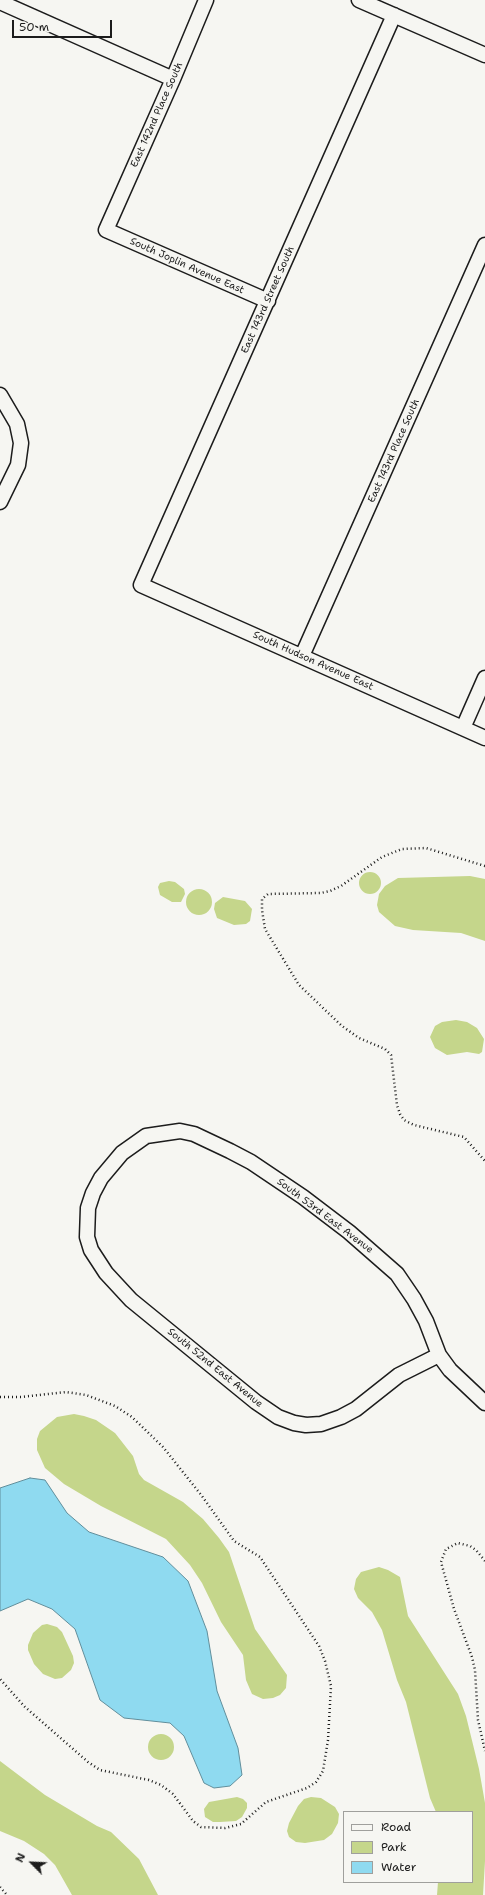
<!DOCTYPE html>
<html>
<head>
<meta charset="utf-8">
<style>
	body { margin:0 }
	#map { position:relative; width:485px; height:1895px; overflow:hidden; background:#f6f6f2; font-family:"Shantell Sans",sans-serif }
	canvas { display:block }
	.legend { position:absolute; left:343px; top:1811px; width:130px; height:72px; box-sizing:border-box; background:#f6f6f2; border:1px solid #9f9f9c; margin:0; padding:5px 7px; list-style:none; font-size:12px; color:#1c1c1c }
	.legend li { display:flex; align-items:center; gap:8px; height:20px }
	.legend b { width:20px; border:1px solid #9f9f9c }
	.north { position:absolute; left:12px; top:1843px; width:40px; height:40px; -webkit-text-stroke:3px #f6f6f2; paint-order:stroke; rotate:294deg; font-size:11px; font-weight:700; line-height:16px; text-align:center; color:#1c1c1c }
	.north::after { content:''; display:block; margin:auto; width:14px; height:18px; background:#1c1c1c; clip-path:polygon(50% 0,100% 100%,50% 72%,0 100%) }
	.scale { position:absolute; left:12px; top:20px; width:100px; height:18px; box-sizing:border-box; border:2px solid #1c1c1c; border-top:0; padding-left:5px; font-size:12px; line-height:14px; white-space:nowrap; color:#1c1c1c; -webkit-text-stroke:3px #f6f6f2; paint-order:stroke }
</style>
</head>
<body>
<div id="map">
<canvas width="485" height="1895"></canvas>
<ul class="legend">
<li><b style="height:5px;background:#f6f6f2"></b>Road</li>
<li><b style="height:11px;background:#c5d68b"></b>Park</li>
<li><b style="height:11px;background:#8fdaf0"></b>Water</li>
</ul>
<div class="north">N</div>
<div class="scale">50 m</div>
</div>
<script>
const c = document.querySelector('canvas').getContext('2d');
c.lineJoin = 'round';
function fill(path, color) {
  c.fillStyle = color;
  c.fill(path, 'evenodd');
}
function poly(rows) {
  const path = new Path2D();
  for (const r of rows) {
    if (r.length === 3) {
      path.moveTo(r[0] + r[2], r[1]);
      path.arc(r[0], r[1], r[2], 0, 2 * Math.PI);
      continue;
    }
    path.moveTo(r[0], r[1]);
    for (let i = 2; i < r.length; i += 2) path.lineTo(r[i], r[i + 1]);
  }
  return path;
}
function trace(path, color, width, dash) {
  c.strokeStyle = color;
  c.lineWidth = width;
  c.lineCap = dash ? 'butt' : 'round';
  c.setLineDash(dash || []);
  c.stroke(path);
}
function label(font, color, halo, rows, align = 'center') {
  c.font = font + ' "Shantell Sans",sans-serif';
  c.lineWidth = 3;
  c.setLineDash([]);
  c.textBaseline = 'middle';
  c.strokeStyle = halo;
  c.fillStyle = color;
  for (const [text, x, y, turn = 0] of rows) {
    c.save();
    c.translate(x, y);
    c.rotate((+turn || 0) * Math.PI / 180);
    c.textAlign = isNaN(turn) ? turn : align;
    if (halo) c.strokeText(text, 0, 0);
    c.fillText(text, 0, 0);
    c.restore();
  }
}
fill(poly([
	[370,883,11],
	[470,876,485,879,485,941,461,933,413,930,395,926,379,912,377,905,379,894,385,886,398,878],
	[169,881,175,882,184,889,185,894,181,902,172,902,160,895,158,887,160,883],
	[199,902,13],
	[223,897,245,901,252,909,250,921,246,924,234,925,217,918,214,909,215,903],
	[456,1020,467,1022,477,1028,484,1039,482,1052,479,1054,467,1052,447,1055,435,1048,430,1037,435,1026,442,1022],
	[74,1414,84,1416,96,1420,115,1433,133,1456,139,1474,144,1480,183,1502,203,1519,219,1538,229,1552,255,1629,287,1675,286,1688,280,1695,273,1698,263,1699,252,1694,246,1680,243,1655,221,1622,202,1583,190,1565,166,1539,101,1506,64,1484,45,1468,37,1450,37,1439,40,1431,57,1417],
	[379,1567,388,1570,400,1577,408,1616,458,1694,466,1716,479,1769,485,1803,485,1861,483,1895,437,1895,438,1882,472,1882,472,1812,436,1812,430,1798,406,1702,397,1680,382,1630,372,1612,358,1598,354,1589,356,1579,361,1572],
	[47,1624,57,1627,62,1632,73,1656,74,1663,71,1670,62,1678,55,1679,43,1674,34,1664,28,1650,28,1645,33,1633,42,1625],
	[161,1747,13],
	[0,1761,45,1795,97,1826,111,1832,139,1859,158,1895,72,1895,55,1865,44,1854,24,1841,0,1831],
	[237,1797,243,1799,247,1803,247,1808,242,1817,236,1821,220,1822,213,1822,205,1817,204,1809,209,1802],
	[311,1797,321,1798,335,1807,339,1814,338,1823,332,1834,324,1840,305,1843,296,1842,289,1837,287,1831,289,1823,298,1806,304,1799]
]), '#c5d68b');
const water = poly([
	[30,1478,45,1480,67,1513,89,1532,163,1557,188,1581,207,1631,217,1691,238,1748,242,1775,230,1786,214,1788,204,1783,184,1736,170,1723,124,1718,100,1700,75,1629,52,1609,28,1599,0,1611,0,1488,30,1478]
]);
fill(water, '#8fdaf0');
trace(water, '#618e9b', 1);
const minor = poly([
	[206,0,173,79,106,230,268,301],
	[359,0,485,55],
	[0,2,173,79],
	[394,15,141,585,485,738],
	[0,395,17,424,21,443,18,465,0,502],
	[302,656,485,245],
	[463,728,485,678],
	[439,1355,399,1375,356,1409,341,1417,321,1424,306,1425,294,1423,278,1417,256,1402,131,1300,106,1273,91,1250,87,1237,88,1208,93,1193,101,1178,122,1153,146,1136,180,1131,194,1134,230,1151,251,1162,303,1197,349,1232,397,1274,414,1299,426,1321,439,1355,450,1370,485,1403]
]);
trace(minor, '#1c1c1c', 17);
trace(poly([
	[485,866,426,848,402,849,382,857,341,886,330,891,321,893,268,894,262,899,262,910,265,929,299,985,342,1026,359,1038,385,1049,391,1055,397,1105,400,1114,404,1120,414,1125,464,1137,485,1161],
	[0,1397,21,1397,66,1392,86,1395,115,1406,132,1417,163,1447,202,1496,234,1541,260,1557,319,1646,325,1661,331,1686,328,1740,323,1771,316,1782,307,1788,266,1802,241,1824,225,1828,201,1827,193,1821,173,1794,161,1785,149,1780,100,1770,88,1762,25,1707,0,1679],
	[485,1561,476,1550,470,1546,458,1543,446,1549,441,1562,454,1609,472,1657,475,1670,478,1720,485,1751],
	[0,1887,7,1895]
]), '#1c1c1c', 2.5, [1, 3]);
trace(minor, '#f6f6f2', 14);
label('10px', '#1c1c1c', '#f6f6f2', [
	["East 142nd Place South",157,115,-66],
	["South Joplin Avenue East",187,266,24],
	["East 143rd Street South",268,300,-66],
	["East 143rd Place South",394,451,-66],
	["South Hudson Avenue East",313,661,24],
	["South 53rd East Avenue",325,1216,37],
	["South 52nd East Avenue",215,1368,39]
]);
</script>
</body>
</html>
